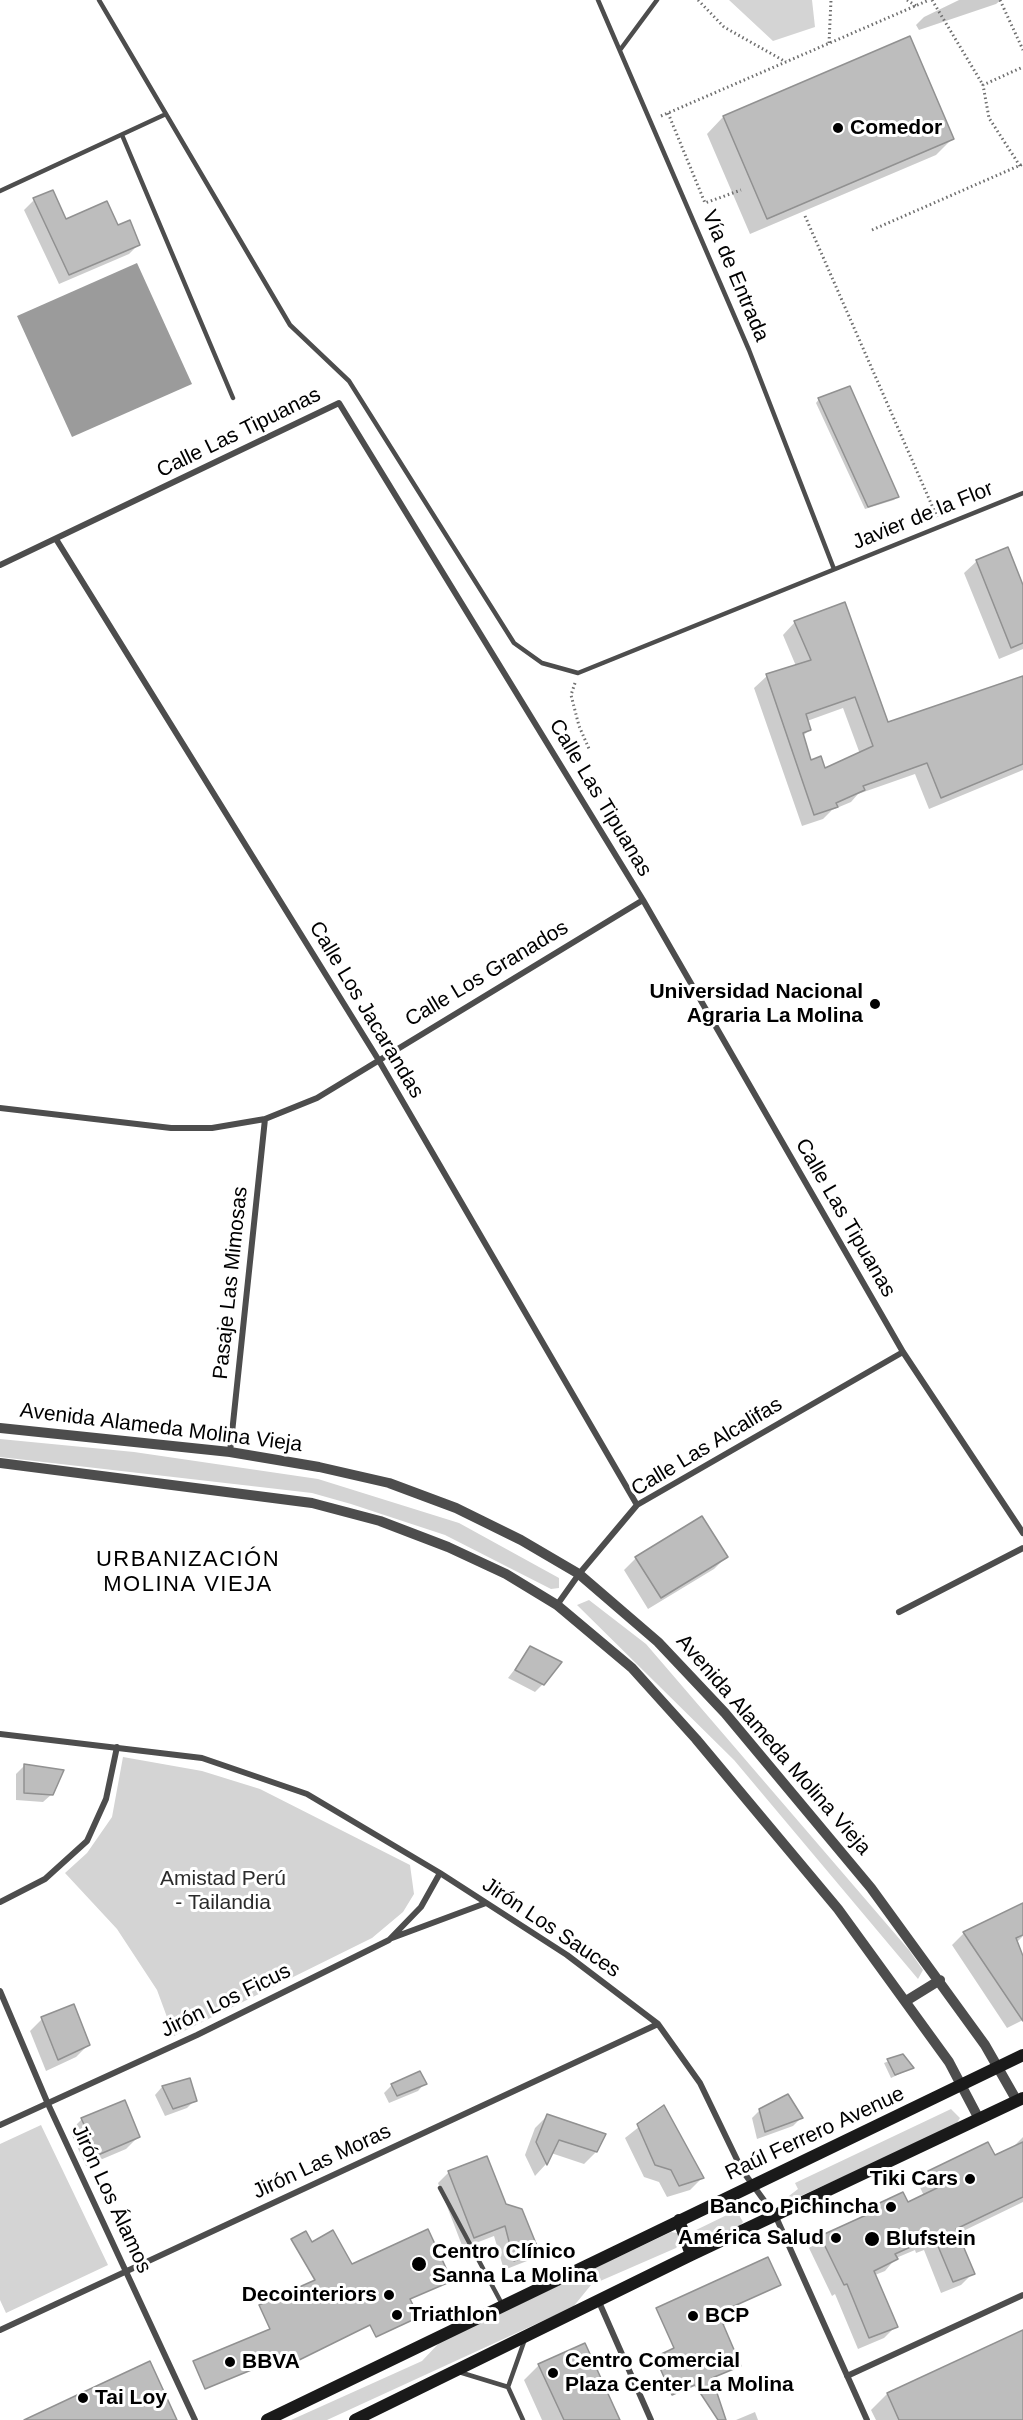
<!DOCTYPE html>
<html>
<head>
<meta charset="utf-8">
<style>
	body { margin:0 }
	canvas { display:block; background:#fff }
</style>
</head>
<body>
<canvas width="1023" height="2420"></canvas>
<script>
const c = document.querySelector('canvas').getContext('2d');
c.lineJoin = 'round';
function fill(path, color) {
  c.fillStyle = color;
  c.fill(path, 'evenodd');
}
function poly(rows) {
  const path = new Path2D();
  for (const r of rows) {
    path.moveTo(r[0], r[1]);
    for (let i = 2; i < r.length; i += 2) path.lineTo(r[i], r[i + 1]);
  }
  return path;
}
function trace(path, color, width, dash) {
  c.strokeStyle = color;
  c.lineWidth = width;
  c.lineCap = dash ? 'butt' : 'round';
  c.setLineDash(dash || []);
  c.stroke(path);
}
function label(font, color, halo, rows, align = 'center') {
  c.font = font + ' Helvetica,sans-serif';
  c.lineWidth = 6;
  c.setLineDash([]);
  c.textBaseline = 'middle';
  c.strokeStyle = halo;
  c.fillStyle = color;
  for (const [text, x, y, turn = 0] of rows) {
    c.save();
    c.translate(x, y);
    c.rotate((+turn || 0) * Math.PI / 180);
    c.textAlign = isNaN(turn) ? turn : align;
    if (halo) c.strokeText(text, 0, 0);
    c.fillText(text, 0, 0);
    c.restore();
  }
}
fill(poly([
	[729,0,812,0,815,27,773,41],
	[0,1439,134,1452,318,1479,459,1523,559,1578,559,1588,551,1589,445,1535,351,1504,312,1493,0,1457],
	[589,1600,646,1644,909,1950,923,1970,918,1979,734,1760,577,1605],
	[123,1757,202,1771,260,1789,410,1865,414,1894,403,1912,372,1938,174,2036,157,1990,117,1929,65,1873,87,1853,112,1817],
	[951,2109,960,2118,955,2126,785,2203,785,2199,798,2189,795,2183],
	[41,2125,108,2265,6,2313,0,2300,0,2144],
	[733,2212,739,2215,743,2222,738,2228,696,2248,692,2232],
	[671,2232,677,2233,682,2241,676,2248,591,2285,573,2307,327,2420,291,2420,422,2361,440,2342]
]), '#d4d4d4');
fill(poly([
	[137,263,192,384,72,437,17,316]
]), '#9b9b9b');
fill(poly([
	[959,0,1001,0,996,4,919,30,916,25,924,17],
	[909,38,952,139,936,155,750,234,707,134,723,117],
	[34,200,66,221,118,227,139,244,129,254,59,284,24,210],
	[819,399,897,497,894,500,865,509,816,403],
	[977,561,1023,589,1023,649,999,659,964,573],
	[795,622,887,724,1023,677,1023,770,929,809,915,774,858,794,851,802,832,810,823,819,802,826,754,688,767,676,796,666,783,635],
	[843,708,860,754,824,770,810,762,802,737,810,729,807,721],
	[726,1557,714,1569,648,1609,624,1570,636,1558],
	[531,1648,543,1684,535,1692,508,1678],
	[24,1766,52,1794,43,1802,16,1800,16,1774],
	[1023,1914,1023,1936,1016,1943,1023,1960,1023,2020,1007,2028,952,1945,964,1933],
	[42,2019,88,2045,76,2057,46,2071,30,2031],
	[902,2056,912,2068,891,2078,884,2063],
	[189,2080,195,2100,187,2108,165,2116,155,2095,162,2087],
	[425,2083,418,2091,389,2103,384,2093,392,2085],
	[663,2108,702,2178,690,2190,667,2197,659,2182,644,2177,625,2138],
	[760,2110,801,2118,793,2126,757,2139,752,2118],
	[547,2116,596,2152,584,2164,551,2153,546,2164,535,2176,525,2155,535,2128],
	[82,2119,138,2137,126,2149,86,2166,70,2131],
	[1023,2137,1023,2202,957,2234,973,2273,961,2285,941,2293,924,2250,916,2253,915,2250,896,2258,885,2271,875,2275,896,2326,884,2338,858,2349,835,2294,832,2296,809,2248,821,2237,864,2217,874,2207,907,2204,924,2196,918,2183,929,2172,995,2157,1012,2148],
	[449,2172,505,2205,538,2250,527,2261,504,2270,494,2236,463,2248,438,2183],
	[1023,2332,1023,2420,876,2420,871,2410,887,2394],
	[539,2365,618,2420,542,2420,524,2380],
	[755,2412,758,2420,736,2420]
]), '#0003');
const building = poly([
	[910,36,954,139,767,219,723,116,910,36],
	[53,190,66,219,107,201,118,225,130,220,140,245,69,275,33,198,53,190],
	[850,386,899,497,868,507,818,398,850,386],
	[1008,547,1023,585,1023,643,1011,648,976,560,1008,547],
	[845,602,888,722,1023,676,1023,764,941,798,927,763,863,786,865,790,836,803,838,807,814,815,766,674,811,660,794,621,845,602],
	[855,697,873,746,825,768,821,756,811,760,803,733,811,730,806,714,855,697],
	[702,1516,728,1557,661,1598,635,1557,702,1516],
	[530,1646,562,1662,544,1685,515,1670,530,1646],
	[24,1764,64,1770,53,1795,24,1793,24,1764],
	[1023,1903,1023,1935,1016,1938,1023,1956,1023,2021,963,1932,1023,1903],
	[74,2004,90,2045,58,2060,41,2017,74,2004],
	[903,2054,914,2068,895,2075,887,2059,903,2054],
	[420,2071,427,2084,397,2096,391,2084,420,2071],
	[190,2078,197,2101,173,2109,162,2086,190,2078],
	[788,2094,803,2118,765,2132,759,2109,788,2094],
	[125,2100,140,2137,98,2155,81,2118,125,2100],
	[664,2105,704,2178,679,2186,671,2170,655,2165,637,2124,664,2105],
	[547,2114,606,2134,597,2152,559,2140,547,2165,536,2142,547,2114],
	[988,2142,995,2155,1023,2142,1023,2197,956,2229,975,2274,953,2282,935,2239,928,2243,926,2240,895,2254,898,2259,874,2271,898,2327,869,2338,847,2284,844,2285,820,2236,875,2211,873,2206,903,2192,908,2202,937,2188,928,2171,988,2142],
	[487,2156,506,2204,522,2209,539,2251,514,2261,505,2226,474,2238,448,2171,487,2156],
	[428,2229,452,2281,410,2299,419,2317,376,2337,370,2325,287,2366,283,2357,205,2389,193,2361,270,2329,259,2305,315,2280,291,2239,306,2231,312,2242,333,2230,352,2264,428,2229],
	[768,2257,781,2285,723,2311,728,2322,723,2324,741,2366,712,2378,726,2420,718,2420,695,2385,672,2395,655,2357,674,2348,656,2308,768,2257],
	[1023,2330,1023,2420,899,2420,887,2393,1023,2330],
	[585,2343,620,2420,564,2420,538,2364,585,2343],
	[150,2361,177,2420,24,2420,90,2389,150,2361]
]);
fill(building, '#bdbdbd');
trace(building, '#919191', 1.5);
trace(poly([
	[698,0,724,27,786,62],
	[907,0,916,6],
	[932,0,983,85],
	[1000,0,1023,50],
	[829,43,831,0],
	[668,113,705,203,741,190],
	[661,116,929,0],
	[1020,166,989,118,983,85,1023,67],
	[805,216,937,517],
	[872,230,1023,164],
	[575,683,571,695,579,726,590,751]
]), '#6f6f6f', 3, [1.5, 3]);
trace(poly([
	[99,0,290,325,349,381,514,643,542,663,578,673,1023,493],
	[598,0,749,350,834,569],
	[620,50,657,0],
	[122,135,233,398],
	[0,191,166,114],
	[440,2188,502,2304],
	[459,2372,508,2387,525,2339],
	[508,2387,523,2420]
]), '#4d4d4d', 4.5);
trace(poly([
	[56,539,378,1059,637,1505],
	[0,565,339,403,643,900,903,1352,1023,1533],
	[0,1108,171,1128,212,1128,265,1119,317,1098,643,900],
	[230,1452,265,1119],
	[557,1605,579,1574,637,1505,903,1352],
	[899,1612,1023,1548],
	[0,1734,202,1758,307,1794,440,1873,567,1955,658,2024,700,2083,742,2170,776,2217,867,2420],
	[0,1902,45,1879,87,1841,106,1799,117,1747],
	[392,1938,486,1903],
	[0,1991,48,2104,195,2420],
	[0,2125,197,2035,389,1940,421,1907,440,1873],
	[599,2302,651,2420],
	[0,2330,658,2024],
	[847,2376,1023,2295]
]), '#4d4d4d', 6);
trace(poly([
	[0,1428,230,1452,319,1467,389,1483,456,1508,521,1540,579,1574,658,1642,725,1713,871,1888,985,2045,1017,2101],
	[0,1463,312,1503,380,1521,448,1547,506,1574,557,1605,632,1668,696,1739,838,1909,949,2062,979,2119],
	[906,2001,940,1980]
]), '#4d4d4d', 10);
trace(poly([
	[679,2220,691,2255],
	[267,2420,1023,2055],
	[355,2420,691,2255,1023,2098]
]), '#1a1a1a', 12);
for (const [x, y, r, color] of [
	[838,128,6,"#000"],
	[875,1004,6,"#000"],
	[970,2179,6,"#000"],
	[891,2207,6,"#000"],
	[836,2238,6,"#000"],
	[872,2239,8,"#000"],
	[419,2264,8,"#000"],
	[389,2295,6,"#000"],
	[397,2315,6,"#000"],
	[693,2316,6,"#000"],
	[230,2362,6,"#000"],
	[553,2373,6,"#000"],
	[83,2398,6,"#000"]
]) {
  const dot = new Path2D();
  dot.arc(x, y, r, 0, 2 * Math.PI);
  c.fillStyle = color;
  c.fill(dot);
  trace(dot, '#fff', 2);
}
label('bold 21px', '#000', '#fff', [
	["Comedor",850,128],
	["Universidad Nacional",863,992,"right"],
	["Agraria La Molina",863,1016,"right"],
	["Tiki Cars",958,2179,"right"],
	["Banco Pichincha",879,2207,"right"],
	["América Salud",824,2238,"right"],
	["Blufstein",886,2239],
	["Centro Clínico",432,2252],
	["Sanna La Molina",432,2276],
	["Decointeriors",377,2295,"right"],
	["Triathlon",409,2315],
	["BCP",705,2316],
	["Centro Comercial",565,2361],
	["Plaza Center La Molina",565,2385],
	["BBVA",242,2362],
	["Tai Loy",95,2398]
], 'left');
label('21px', '#000', '#fff', [
	["Vía de Entrada",735,276,67],
	["Calle Las Tipuanas",239,433,-26],
	["Javier de la Flor",923,516,-22],
	["Calle Las Tipuanas",600,798,59],
	["Calle Los Granados",487,974,-31],
	["Calle Los Jacarandas",366,1010,59],
	["Calle Las Tipuanas",845,1218,60],
	["Pasaje Las Mimosas",231,1283,-84],
	["Avenida Alameda Molina Vieja",161,1428,7],
	["Calle Las Alcalifas",707,1447,-31],
	["Avenida Alameda Molina Vieja",773,1745,49],
	["Jirón Los Sauces",551,1928,34],
	["Jirón Los Ficus",226,2001,-26],
	["Raúl Ferrero Avenue",815,2134,-25],
	["Jirón Las Moras",322,2162,-25],
	["Jirón Los Álamos",111,2199,65]
]);
label('21px', '#2b2b2b', '#fff', [
	["Amistad Perú",223,1879],
	["- Tailandia",223,1903]
]);
c.letterSpacing = '1.5px';
label('22px', '#000', '#fff', [
	["URBANIZACIÓN",188,1560],
	["MOLINA VIEJA",188,1585]
]);
c.letterSpacing = '0px';
</script>
</body>
</html>
